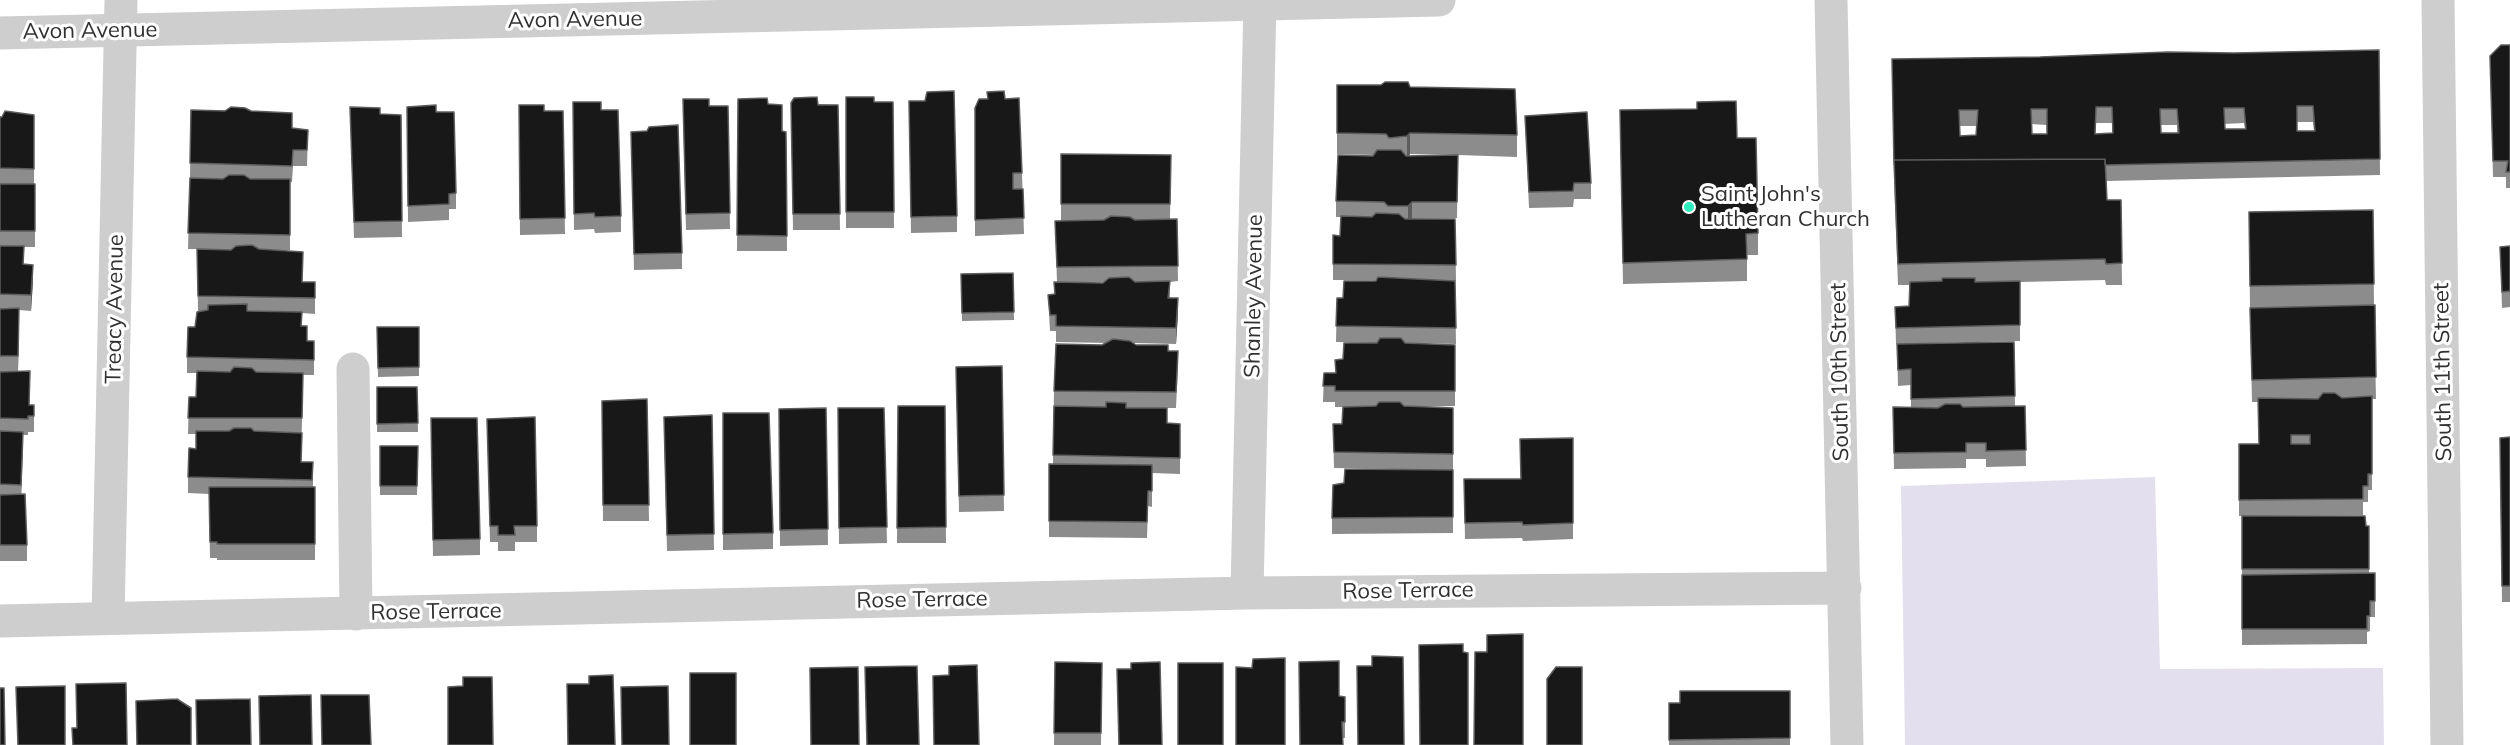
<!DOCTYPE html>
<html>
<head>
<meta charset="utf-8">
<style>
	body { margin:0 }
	canvas { display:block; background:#fff }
</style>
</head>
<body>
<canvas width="2510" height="745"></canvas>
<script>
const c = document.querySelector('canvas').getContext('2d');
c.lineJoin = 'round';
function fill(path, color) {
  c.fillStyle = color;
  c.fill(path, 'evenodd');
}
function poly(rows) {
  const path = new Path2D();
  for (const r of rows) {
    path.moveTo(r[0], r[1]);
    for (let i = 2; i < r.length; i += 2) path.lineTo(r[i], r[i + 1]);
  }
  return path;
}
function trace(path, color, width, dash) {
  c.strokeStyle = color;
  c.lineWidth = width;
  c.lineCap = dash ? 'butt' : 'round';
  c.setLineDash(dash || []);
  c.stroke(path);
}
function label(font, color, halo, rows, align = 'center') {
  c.font = font + ' Mulish,sans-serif';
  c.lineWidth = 6;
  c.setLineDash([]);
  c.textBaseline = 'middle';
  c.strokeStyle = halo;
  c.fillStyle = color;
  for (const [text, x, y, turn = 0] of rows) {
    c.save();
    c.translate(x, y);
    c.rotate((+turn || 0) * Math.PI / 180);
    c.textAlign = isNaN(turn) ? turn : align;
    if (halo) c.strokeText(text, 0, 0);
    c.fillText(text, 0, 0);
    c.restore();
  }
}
fill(poly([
	[2155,477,2160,669,2383,668,2384,745,1905,745,1901,486]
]), '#e4dfee');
trace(poly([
	[1831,0,1847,745],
	[353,369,356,614],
	[1247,593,1260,0],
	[108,618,121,0],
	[0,621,1247,593,1845,588]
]), '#cecece', 33);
trace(poly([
	[2438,0,2447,745],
	[0,33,1439,0]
]), '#cecece', 33);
fill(poly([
	[2510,45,2510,188,2506,188,2506,177,2493,177,2490,56],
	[2379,50,2380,175,2106,181,2107,200,2121,200,2122,285,2106,285,2105,280,2020,282,2020,341,1896,344,1895,307,1909,306,1909,285,1898,285,1894,181,1892,59,2040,57],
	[2297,122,2313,122,2314,131,2297,131],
	[2096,123,2112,123,2112,133,2095,134],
	[2244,123,2245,129,2225,129,2224,124],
	[2031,124,2047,125,2047,134,2032,134],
	[2161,125,2177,125,2177,133,2161,133],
	[1959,126,1977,126,1976,135,1960,136],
	[1337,85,1410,87,1517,135,1517,157,1458,155,1457,218,1412,218,1455,219,1456,281,1443,281,1455,281,1456,344,1413,343,1455,345,1455,406,1410,407,1453,408,1453,470,1334,468,1333,424,1342,424,1352,407,1335,407,1335,402,1323,402,1324,373,1335,373,1343,359,1376,343,1336,342,1337,298,1343,298,1377,280,1333,280,1333,235,1340,236,1341,217,1336,217,1336,201,1373,155,1337,154],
	[1410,154,1454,155,1408,156],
	[987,92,1005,99,1022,173,1024,234,975,236,975,108,987,99],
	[846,97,874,102,893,102,894,228,846,228],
	[738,99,768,104,782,131,786,132,787,251,737,251],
	[909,101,957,216,957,232,911,233],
	[573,102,601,110,621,216,621,232,595,233,594,229,574,230],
	[791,103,838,105,840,230,793,230],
	[519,105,544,111,563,111,565,234,520,235],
	[709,106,728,106,730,229,686,230,683,115],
	[350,107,380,114,401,115,402,237,354,238],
	[407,107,436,112,456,193,456,209,449,209,449,220,408,222],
	[191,110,251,111,292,128,308,130,307,166,293,166,292,182,290,182,290,250,277,250,303,282,315,282,315,314,302,313,302,326,314,357,314,375,303,375,301,462,313,462,313,487,315,487,315,560,217,560,217,558,210,558,209,494,188,493,188,477,196,449,196,434,188,434,189,397,196,397,197,373,187,373,187,357,195,327,201,312,198,311,197,249,231,249,188,249,190,178],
	[1620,110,1737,138,1758,233,1758,255,1747,255,1747,281,1623,284],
	[34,115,34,184,35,184,35,247,24,247,24,264,33,281,31,311,19,310,18,372,30,387,29,405,34,405,34,432,28,432,28,435,23,435,21,494,27,545,27,561,0,561,0,117],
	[1525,116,1591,183,1591,199,1574,199,1573,207,1529,208],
	[631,132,682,253,682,269,634,270],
	[1061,154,1171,155,1170,219,1177,219,1178,281,1170,282,1170,298,1178,314,1176,344,1134,343,1136,345,1168,351,1178,367,1176,408,1126,408,1167,423,1180,424,1180,474,1152,473,1152,507,1148,506,1147,538,1049,537,1049,464,1053,464,1054,391,1102,345,1107,343,1056,342,1056,331,1050,331,1048,295,1054,294,1054,282,1057,282,1055,221,1104,220,1061,220],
	[1091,282,1104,282,1103,283,1065,283],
	[2373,210,2374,305,2376,399,2372,399,2372,490,2368,490,2368,502,2363,502,2363,515,2239,516,2239,444,2259,444,2258,402,2252,402,2250,308,2339,306,2250,308,2249,212],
	[2510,246,2510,307,2502,308,2500,247],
	[1013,273,1014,320,962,321,961,274],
	[377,327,419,327,419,376,378,377],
	[2014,342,2015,406,2025,406,2026,466,1986,467,1986,459,1966,459,1966,468,1894,469,1893,407,1911,408,1911,385,1898,386,1897,344],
	[1002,366,1004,511,959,512,956,367],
	[377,387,417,387,418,432,377,432],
	[647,399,649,521,603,521,602,401],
	[898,406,945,406,946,543,897,543],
	[826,408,828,545,780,546,779,409],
	[838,408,884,408,887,543,839,544],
	[723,413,773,533,773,549,723,550],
	[712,415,714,550,667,551,664,433],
	[431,418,480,539,480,555,433,556],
	[487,419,537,526,537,542,515,542,515,551,498,551,498,542,490,542],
	[2510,437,2510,602,2502,602,2500,454],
	[1573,438,1573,539,1523,541,1522,538,1465,539,1464,479,1520,479],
	[380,446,418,446,417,495,380,495],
	[1453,470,1453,533,1332,534,1332,518],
	[2242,516,2369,526,2369,573,2375,573,2375,617,2370,617,2370,631,2367,632,2367,644,2242,645],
	[1055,662,1102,663,1101,745,1054,745],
	[1790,691,1790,745,1669,745,1669,703,1680,703],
	[1339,696,1345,697,1345,738,1343,738]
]), '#8c8c8c');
fill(poly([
	[1410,133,1410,154,1407,158,1407,136],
	[1412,202,1412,218,1408,222,1408,206],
	[33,265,33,281,31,311,31,295],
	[1178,298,1178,314,1176,344,1176,328],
	[19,308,19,324,18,372,18,356],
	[23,432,23,448,21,501,21,485]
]), '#5d5d5d');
const building = poly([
	[2501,45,2510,45,2510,172,2506,172,2508,161,2493,161,2490,56,2501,45],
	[2379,50,2380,159,2105,165,2105,159,1894,160,1894,165,1892,59,2040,57,2168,52,2234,53,2379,50],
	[2297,106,2313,106,2315,131,2297,131,2297,106],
	[2096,107,2112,107,2113,133,2095,134,2096,107],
	[2224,108,2244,108,2246,129,2225,129,2224,108],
	[2031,109,2047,109,2047,134,2032,134,2031,109],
	[2160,109,2177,109,2179,133,2161,133,2160,109],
	[1959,110,1978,110,1976,135,1960,136,1959,110],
	[1385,82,1408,82,1410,87,1515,89,1517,135,1410,133,1407,136,1389,138,1386,134,1337,133,1337,85,1381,85,1385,82],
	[954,91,957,216,911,217,909,101,925,101,927,92,954,91],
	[1004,91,1005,99,1019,98,1022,173,1013,173,1013,189,1023,189,1024,218,975,220,975,108,979,99,988,99,987,92,1004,91],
	[817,97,818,105,838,105,840,214,793,214,791,103,794,98,817,97],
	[846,97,874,97,874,102,893,102,894,212,846,212,846,97],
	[767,98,768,104,782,105,782,131,786,132,787,236,737,235,738,99,767,98],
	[683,99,709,99,709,106,728,106,730,213,686,214,683,99],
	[1736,101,1737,138,1756,138,1758,233,1746,234,1747,259,1623,263,1620,110,1697,109,1697,102,1736,101],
	[573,102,601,102,601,110,618,110,621,216,595,217,594,213,574,214,573,102],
	[436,105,436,112,454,112,456,193,449,194,449,204,408,206,407,107,436,105],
	[519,105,544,105,544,111,563,111,565,218,520,219,519,105],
	[231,107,245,108,251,111,292,113,292,128,308,130,307,150,293,150,292,166,190,163,191,110,225,111,231,107],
	[350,107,380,108,380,114,401,115,402,221,354,222,350,107],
	[5,111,34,115,34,169,0,168,0,117,2,117,5,111],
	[1587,112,1591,183,1574,183,1573,191,1529,192,1525,116,1587,112],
	[678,125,682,253,634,254,631,132,647,131,649,127,678,125],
	[1377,150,1401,150,1406,156,1458,155,1457,202,1412,202,1408,206,1388,206,1384,202,1336,201,1338,155,1373,156,1377,150],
	[1061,154,1171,155,1170,204,1061,204,1061,154],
	[2105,159,2107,200,2121,200,2122,263,2106,264,2105,259,1898,264,1894,160,2105,159],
	[229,175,244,175,250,179,290,179,290,235,188,233,190,178,223,179,229,175],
	[0,184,35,184,35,231,0,231,0,184],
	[2373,210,2374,284,2250,286,2249,212,2373,210],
	[1376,213,1399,214,1405,219,1455,219,1456,265,1333,264,1333,235,1340,236,1341,216,1372,217,1376,213],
	[1111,216,1130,217,1135,220,1177,219,1178,266,1057,267,1055,221,1104,220,1111,216],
	[252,245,259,249,303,252,302,282,315,282,315,298,198,296,197,249,231,250,236,246,252,245],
	[0,246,24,246,23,264,33,265,31,295,0,294,0,246],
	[2510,246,2510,291,2502,292,2500,247,2510,246],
	[1013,273,1014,312,962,313,961,274,1013,273],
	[1129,277,1135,282,1170,281,1168,298,1178,298,1176,328,1056,326,1056,315,1050,315,1048,295,1055,294,1054,282,1103,283,1109,278,1129,277],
	[1378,277,1455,281,1456,328,1336,326,1337,298,1343,298,1344,281,1376,281,1378,277],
	[1942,278,1975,278,1975,282,2020,281,2020,325,1896,328,1895,307,1909,306,1910,282,1942,281,1942,278],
	[247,304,247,311,302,312,301,326,307,326,307,341,314,341,314,360,187,357,188,327,195,327,197,312,208,310,208,305,247,304],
	[2375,305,2376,377,2252,380,2250,308,2375,305],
	[19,308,18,356,0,356,0,309,19,308],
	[377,327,419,327,419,367,378,368,377,327],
	[1380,338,1401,338,1405,343,1455,345,1455,391,1335,391,1335,386,1323,386,1324,373,1336,373,1335,360,1343,359,1344,343,1377,343,1380,338],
	[1113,339,1130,341,1136,345,1168,345,1168,351,1178,351,1176,392,1054,391,1056,344,1102,345,1113,339],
	[2014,342,2015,396,1911,399,1911,369,1898,370,1897,344,2014,342],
	[1002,366,1004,495,959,496,956,367,1002,366],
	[234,367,252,368,256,372,303,373,302,418,188,418,189,397,196,397,197,371,230,372,234,367],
	[30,371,29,405,34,405,34,416,28,416,28,419,0,418,0,372,30,371],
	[377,387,417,387,418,423,377,424,377,387],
	[2323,393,2335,393,2342,398,2372,396,2372,474,2368,474,2368,486,2363,486,2363,499,2239,500,2239,444,2259,444,2258,398,2318,399,2323,393],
	[2291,435,2310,435,2310,444,2291,444,2291,435],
	[647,399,649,505,603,505,602,401,647,399],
	[1106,402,1126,403,1126,408,1167,408,1167,423,1180,424,1180,458,1053,455,1054,406,1106,407,1106,402],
	[1379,402,1400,402,1404,406,1453,408,1453,454,1334,452,1333,424,1342,424,1343,407,1376,406,1379,402],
	[1945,404,1960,404,1963,407,2025,406,2026,450,1986,451,1986,443,1966,443,1966,452,1894,453,1893,407,1938,408,1945,404],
	[898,406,945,406,946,527,897,528,898,406],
	[826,408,828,529,780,530,779,409,826,408],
	[838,408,884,408,887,527,839,528,838,408],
	[723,413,769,413,773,533,723,534,723,413],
	[712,415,714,534,667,535,664,417,712,415],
	[535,417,537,526,514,526,515,535,498,535,498,526,490,526,487,419,535,417],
	[431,418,477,418,480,539,433,540,431,418],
	[234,428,251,428,254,431,302,433,301,462,313,462,312,480,188,477,189,448,196,449,196,431,229,431,234,428],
	[0,431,23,432,21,485,0,484,0,431],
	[2510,437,2510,586,2502,586,2500,438,2510,437],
	[1573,438,1573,523,1523,525,1522,522,1465,523,1464,479,1521,479,1520,439,1573,438],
	[380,446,418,446,417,486,380,486,380,446],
	[1049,464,1152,465,1152,491,1148,491,1147,522,1049,521,1049,464],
	[1345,469,1453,470,1453,517,1332,518,1333,485,1344,483,1345,469],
	[209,487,315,487,315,544,217,544,217,542,210,542,209,487],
	[25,494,27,545,0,545,0,495,25,494],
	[2242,516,2365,516,2366,526,2369,526,2369,569,2242,569,2242,516],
	[2375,573,2375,601,2370,601,2370,616,2367,616,2367,629,2242,629,2242,575,2375,573],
	[1523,634,1523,745,1474,745,1475,652,1487,652,1487,635,1523,634],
	[1463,644,1463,652,1468,653,1468,745,1420,745,1419,645,1463,644],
	[1372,656,1403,657,1404,745,1358,745,1357,666,1372,666,1372,656],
	[1285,658,1285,745,1236,745,1236,667,1252,668,1253,659,1285,658],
	[1339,661,1339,696,1345,697,1345,722,1342,722,1343,745,1300,745,1299,662,1339,661],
	[1055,662,1102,663,1101,733,1054,733,1055,662],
	[1160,662,1162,745,1119,745,1117,669,1131,669,1131,663,1160,662],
	[1178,663,1223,663,1223,745,1178,745,1178,663],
	[977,665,979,745,934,745,933,676,949,675,949,666,977,665],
	[917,666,919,745,867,745,865,667,917,666],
	[858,667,859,745,811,745,810,668,858,667],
	[1556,667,1582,667,1582,745,1547,745,1547,679,1556,667],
	[690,673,736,673,736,745,690,745,690,673],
	[613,675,615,745,568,745,567,684,589,684,589,676,613,675],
	[463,677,492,677,493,745,448,745,448,687,463,686,463,677],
	[126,683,127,745,73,745,72,728,77,728,76,684,126,683],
	[65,686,65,745,18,745,16,687,65,686],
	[668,686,669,745,622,745,621,687,668,686],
	[0,688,4,688,5,745,0,745,0,688],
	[1680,691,1790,691,1790,738,1669,740,1669,703,1680,703,1680,691],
	[311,695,312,745,260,745,259,696,311,695],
	[321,695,369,695,371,745,322,745,321,695],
	[177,699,191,708,191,745,137,745,136,701,177,699],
	[250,699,251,745,197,745,196,700,250,699]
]);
fill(building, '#181818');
trace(building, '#5d5d5d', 1.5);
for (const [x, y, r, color] of [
	[1689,207,6,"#2eedc0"]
]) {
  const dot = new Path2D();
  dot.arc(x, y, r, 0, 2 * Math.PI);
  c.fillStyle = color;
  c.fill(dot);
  trace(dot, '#fff', 2);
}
label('22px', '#313131', '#fff', [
	["Avon Avenue",575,20,-1],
	["Avon Avenue",90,31,-1],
	["Shanley Avenue",1254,296,-89],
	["Treacy Avenue",115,309,-89],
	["South 10th Street",1840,372,-91],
	["South 11th Street",2443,372,-91],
	["Rose Terrace",1408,591,-1],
	["Rose Terrace",922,600,-1],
	["Rose Terrace",436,612,-1]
]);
label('22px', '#313131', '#fff', [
	["Saint John's",1701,194],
	["Lutheran Church",1701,219]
], 'left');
</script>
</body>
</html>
